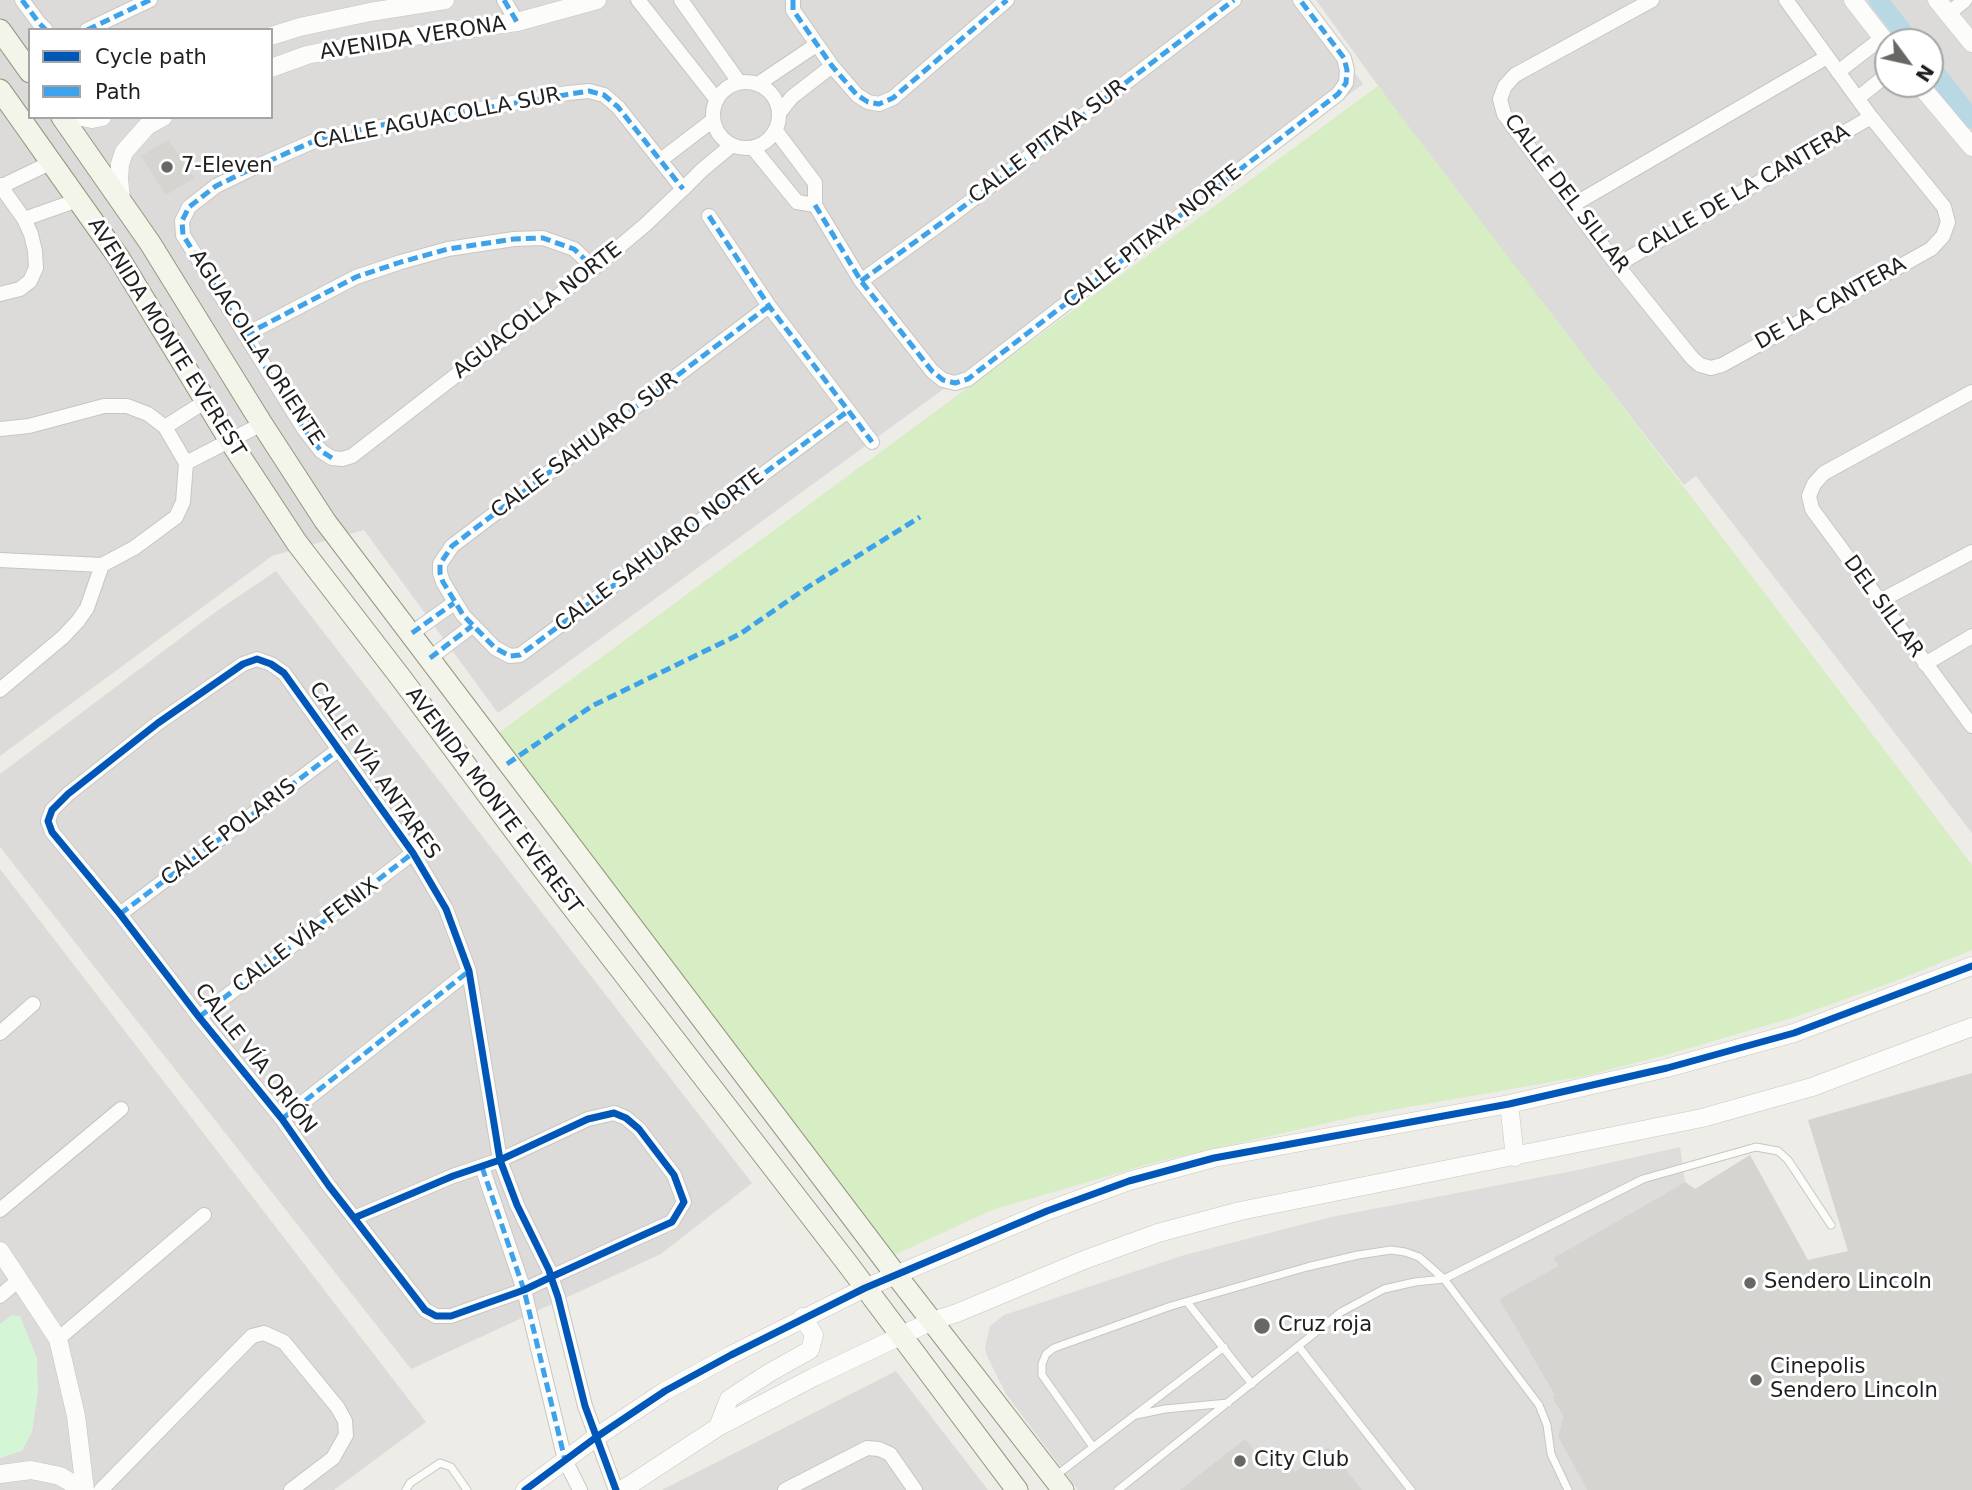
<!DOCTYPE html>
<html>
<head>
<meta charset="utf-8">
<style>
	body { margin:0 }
	#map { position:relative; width:1972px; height:1490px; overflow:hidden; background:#edece7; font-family:"DejaVu Sans",sans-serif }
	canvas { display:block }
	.legend { position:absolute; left:28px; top:28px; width:245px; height:91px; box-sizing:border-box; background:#fff; border:2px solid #a5a5a5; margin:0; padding:9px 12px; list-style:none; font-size:21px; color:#1f1f1f }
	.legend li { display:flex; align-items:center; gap:14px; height:35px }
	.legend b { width:35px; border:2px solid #a5a5a5 }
	.north { position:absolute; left:1874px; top:28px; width:70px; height:70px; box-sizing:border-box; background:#fff; border:2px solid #a5a5a5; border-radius:50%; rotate:123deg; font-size:19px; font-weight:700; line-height:28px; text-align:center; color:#1f1f1f }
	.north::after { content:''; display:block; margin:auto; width:24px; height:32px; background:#676765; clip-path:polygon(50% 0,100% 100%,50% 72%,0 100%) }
</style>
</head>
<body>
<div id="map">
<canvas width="1972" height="1490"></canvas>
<ul class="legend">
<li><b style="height:9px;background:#0057b8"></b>Cycle path</li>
<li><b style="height:9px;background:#3da2ea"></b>Path</li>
</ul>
<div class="north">N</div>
</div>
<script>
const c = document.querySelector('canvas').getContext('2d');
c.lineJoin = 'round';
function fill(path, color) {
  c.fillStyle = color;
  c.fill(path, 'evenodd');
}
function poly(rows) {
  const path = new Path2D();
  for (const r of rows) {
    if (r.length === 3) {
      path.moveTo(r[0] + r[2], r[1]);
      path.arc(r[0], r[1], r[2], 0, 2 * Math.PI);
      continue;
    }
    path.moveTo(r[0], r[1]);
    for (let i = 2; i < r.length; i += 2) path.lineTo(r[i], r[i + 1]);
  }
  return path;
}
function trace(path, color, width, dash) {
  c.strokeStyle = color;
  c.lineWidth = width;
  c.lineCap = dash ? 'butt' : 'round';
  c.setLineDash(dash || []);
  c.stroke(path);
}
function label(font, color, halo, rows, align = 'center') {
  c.font = font + ' "DejaVu Sans",sans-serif';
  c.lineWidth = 6;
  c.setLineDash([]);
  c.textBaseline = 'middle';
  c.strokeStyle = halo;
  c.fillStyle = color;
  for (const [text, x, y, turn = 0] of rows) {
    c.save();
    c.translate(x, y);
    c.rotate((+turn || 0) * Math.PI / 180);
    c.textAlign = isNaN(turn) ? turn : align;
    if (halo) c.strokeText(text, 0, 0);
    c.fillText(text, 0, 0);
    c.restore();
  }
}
fill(poly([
	[0,0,1300,0,1363,84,498,713,364,530,272,556,0,756],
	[30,30,271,30,271,117,30,117],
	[1316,0,1972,0,1972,833,1696,476,1684,485,1442,174],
	[1888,42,1930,42,1930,84,1888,84],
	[276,571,752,1183,661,1254,411,1369,0,847,0,774,214,613],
	[0,869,426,1422,334,1490,0,1490],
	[896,1371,988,1490,662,1490,664,1489]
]), '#dcdbd9');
fill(poly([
	[1378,86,1972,865,1972,950,1893,982,1795,1017,1666,1055,1585,1076,1358,1116,1156,1162,992,1210,892,1256,493,737]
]), '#d7edc4');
fill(poly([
	[12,1315,20,1316,37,1358,38,1392,32,1432,22,1451,0,1458,0,1324]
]), '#d4f5d6');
fill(poly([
	[1680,1147,1685,1182,1553,1258,1558,1266,1499,1299,1555,1396,1552,1399,1563,1416,1558,1437,1587,1490,1078,1490,1006,1394,987,1356,985,1347,990,1326,1004,1315,1181,1256,1331,1217,1578,1170]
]), '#dedddb');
trace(poly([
	[1878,0,1911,42],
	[1930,66,1972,119]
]), '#b8d8e3', 19);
fill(poly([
	[168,140,194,178,166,195,141,156],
	[1972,1073,1972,1490,1587,1490,1558,1437,1563,1416,1552,1398,1555,1396,1499,1299,1558,1266,1553,1258,1685,1182,1695,1189,1750,1155,1808,1260,1848,1251,1808,1120],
	[1245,1439,1267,1466,1282,1455,1295,1472,1328,1447,1362,1490,1180,1490]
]), '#d6d4d0');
const service = poly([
	[1187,1302,1252,1384],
	[1299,1347,1411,1490],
	[1136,1415,1165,1409,1228,1403],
	[1093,1447,1042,1375,1042,1364,1046,1354,1054,1348,1171,1306,1307,1267,1358,1255,1391,1250,1405,1252,1419,1257,1444,1279],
	[1054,1477,1224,1347],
	[406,1490,410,1483,440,1463,451,1467,467,1490],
	[1118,1490,1341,1312,1384,1289,1415,1282,1444,1279],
	[1568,1490,1551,1454,1547,1425,1539,1405,1444,1279,1643,1179,1756,1147,1778,1151,1788,1160,1831,1225]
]);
const minor = poly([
	[22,0,39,23,46,30],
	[504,0,517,22],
	[638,0,717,100],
	[681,0,739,82],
	[793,0,793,10,832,66,857,95,868,102,879,104,893,98,1007,0],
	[1652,0,1515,75,1505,86,1500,99,1504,114,1617,265,1692,358,1700,365,1711,368,1722,365,1931,249,1943,236,1948,222,1944,207,1871,117,1786,0],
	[1948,14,1965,0],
	[87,30,150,0],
	[1838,72,1882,38],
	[746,115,33],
	[758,84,816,45],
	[1858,98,1888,74],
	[780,112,792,97,832,66],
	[776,131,815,183,815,205,861,281,932,371,943,380,955,383,968,379,1338,94,1346,83,1347,70,1344,58,1300,0],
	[753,148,797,202,815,205],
	[662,159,713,120],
	[0,185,24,219,31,234,35,251,36,268,30,281,20,289,0,294],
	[2,186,52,162],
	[683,189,618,107,604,95,589,91,568,93,321,138,253,168,216,186,189,207,182,221,183,235,304,429,321,451,332,458,342,459,352,456,594,268,645,225,683,189,702,170,732,145],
	[1573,205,1827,57],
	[709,216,769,306,872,442],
	[24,219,78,200],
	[1617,265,1871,117],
	[861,281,955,213,1234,0],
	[769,306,452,546,440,564,440,573,443,582,463,615,495,648,510,656,520,655,848,411],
	[245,335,356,277,401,262,448,249,514,239,543,238,574,249,594,268],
	[1972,392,1824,473,1814,484,1809,496,1812,509,1972,726],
	[165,427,206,401],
	[0,429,29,426,104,406,127,406,148,414,165,427,186,463,183,502,176,517,134,548,102,565],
	[186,463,262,424],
	[0,560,102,565],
	[1878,602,1972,552],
	[412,633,454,603],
	[430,658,472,626],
	[1925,664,1972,636],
	[0,690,63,637,78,621,87,608,102,565],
	[120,914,338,750],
	[199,1017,413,853],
	[0,1033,33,1004],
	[282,1119,469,971],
	[482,1167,524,1290,565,1460,580,1490],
	[0,1210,121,1109],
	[354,1218,453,1176,500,1160,588,1119,614,1113,626,1118,639,1129,674,1175,684,1202,672,1222,632,1240,551,1277,524,1290,451,1316,436,1316,425,1310,354,1218,329,1186,282,1119,199,1017,120,914,52,832,48,821,52,810,68,794,158,723,243,664,257,659,271,664,284,673,413,853,446,909,469,971,500,1160,517,1205,549,1270,551,1277,558,1297,585,1406,616,1490],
	[0,1296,20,1279],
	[58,1339,204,1215],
	[101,1490,252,1336,264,1333,284,1342,338,1408,345,1421,346,1435,333,1458,291,1490],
	[785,1490,867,1448,879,1449,890,1454,915,1490]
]);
const tertiary = poly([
	[1853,0,1888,45],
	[1937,0,1972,43],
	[271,36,300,27,370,12,445,0],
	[271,68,307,55,376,41,517,22,597,0],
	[1919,84,1972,147],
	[82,117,92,119,102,117],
	[121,200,119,179,120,164,124,152,147,126,163,117],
	[1509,1104,1515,1157],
	[0,1251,58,1339,76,1416,85,1490],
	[718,1427,729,1399,769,1373,810,1350,814,1335,803,1317],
	[0,1474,31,1470,60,1476,83,1490],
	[525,1490,595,1438,665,1391,731,1355,865,1288,1047,1211,1129,1181,1214,1158,1509,1104,1667,1068,1794,1033,1972,966],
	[622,1490,718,1427,814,1377,932,1321,957,1313,1084,1260,1158,1233,1240,1211,1702,1118,1812,1087,1972,1027]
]);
const secondary = poly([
	[0,30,30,72],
	[0,90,119,258,230,441,297,543,401,678,543,869,847,1263,1017,1490],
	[62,117,150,243,262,424,325,521,896,1275,1063,1490]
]);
trace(service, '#c6c6c3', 9);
trace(minor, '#c6c6c3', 16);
trace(tertiary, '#c6c6c3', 19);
trace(secondary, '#94987e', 23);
trace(service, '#fcfcfb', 7);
trace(minor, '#fcfcfb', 14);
trace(tertiary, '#fcfcfb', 18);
trace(secondary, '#f3f4ea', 21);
trace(poly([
	[22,0,39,23,46,30],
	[504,0,517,22],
	[793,0,793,10,832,66,857,95,868,102,879,104,893,98,1007,0],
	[87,30,150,0],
	[815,205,861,281,932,371,943,380,955,383,968,379,1338,94,1346,83,1347,70,1344,58,1300,0],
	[709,216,769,306,872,442],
	[861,281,955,213,1234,0],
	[769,306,452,546,440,564,440,573,443,582,463,615,495,648,510,656,520,655,848,411],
	[245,335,356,277,401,262,448,249,514,239,543,238,574,249,594,268],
	[332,458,321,451,304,429,183,235,182,221,189,207,216,186,253,168,321,138,387,124,589,91,604,95,618,107,683,189],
	[412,633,454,603],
	[430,658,472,626],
	[507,764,592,706,740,634,808,587,920,517],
	[120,914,338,750],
	[199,1017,413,853],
	[282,1119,469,971],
	[482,1167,524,1290,565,1460]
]), '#3da2ea', 5, [10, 5]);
trace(poly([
	[354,1218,453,1176,500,1160,588,1119,614,1113,626,1118,639,1129,674,1175,684,1202,672,1222,632,1240,551,1277,524,1290,451,1316,436,1316,425,1310,354,1218,329,1186,282,1119,199,1017,120,914,52,832,48,821,52,810,68,794,158,723,243,664,257,659,271,664,284,673,413,853,446,909,469,971,500,1160,517,1205,549,1270,551,1277,558,1297,585,1406,616,1490],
	[525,1490,595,1438,665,1391,731,1355,865,1288,1047,1211,1129,1181,1214,1158,1509,1104,1667,1068,1794,1033,1972,966]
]), '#0057b8', 7);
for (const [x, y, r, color] of [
	[167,167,7,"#676765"],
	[1750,1283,7,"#676765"],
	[1262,1326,9,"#676765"],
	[1756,1380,7,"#676765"],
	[1240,1461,7,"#676765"]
]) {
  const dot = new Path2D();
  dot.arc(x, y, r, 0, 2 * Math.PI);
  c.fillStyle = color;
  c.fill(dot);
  trace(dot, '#fff', 2.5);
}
label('21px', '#1f1f1f', '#fff', [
	["AVENIDA VERONA",413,39,-9],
	["CALLE AGUACOLLA SUR",437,119,-11],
	["CALLE PITAYA SUR",1048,142,-37],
	["CALLE DE LA CANTERA",1744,191,-30],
	["CALLE DEL SILLAR",1566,194,53],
	["CALLE PITAYA NORTE",1153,237,-38],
	["DE LA CANTERA",1831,304,-29],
	["AGUACOLLA NORTE",538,311,-38],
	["AVENIDA MONTE EVEREST",166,338,58],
	["AGUACOLLA ORIENTE",256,348,57],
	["CALLE SAHUARO SUR",585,446,-37],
	["CALLE SAHUARO NORTE",660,551,-37],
	["DEL SILLAR",1883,607,54],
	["CALLE VÍA ANTARES",374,771,55],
	["AVENIDA MONTE EVEREST",493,801,53],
	["CALLE POLARIS",229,833,-37],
	["CALLE VÍA FENIX",306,936,-37],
	["CALLE VÍA ORIÓN",255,1059,52]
]);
label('21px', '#1f1f1f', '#fff', [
	["7-Eleven",181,167],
	["Sendero Lincoln",1764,1283],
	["Cruz roja",1278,1326],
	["Cinepolis",1770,1368],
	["Sendero Lincoln",1770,1392],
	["City Club",1254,1461]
], 'left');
</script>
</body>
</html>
